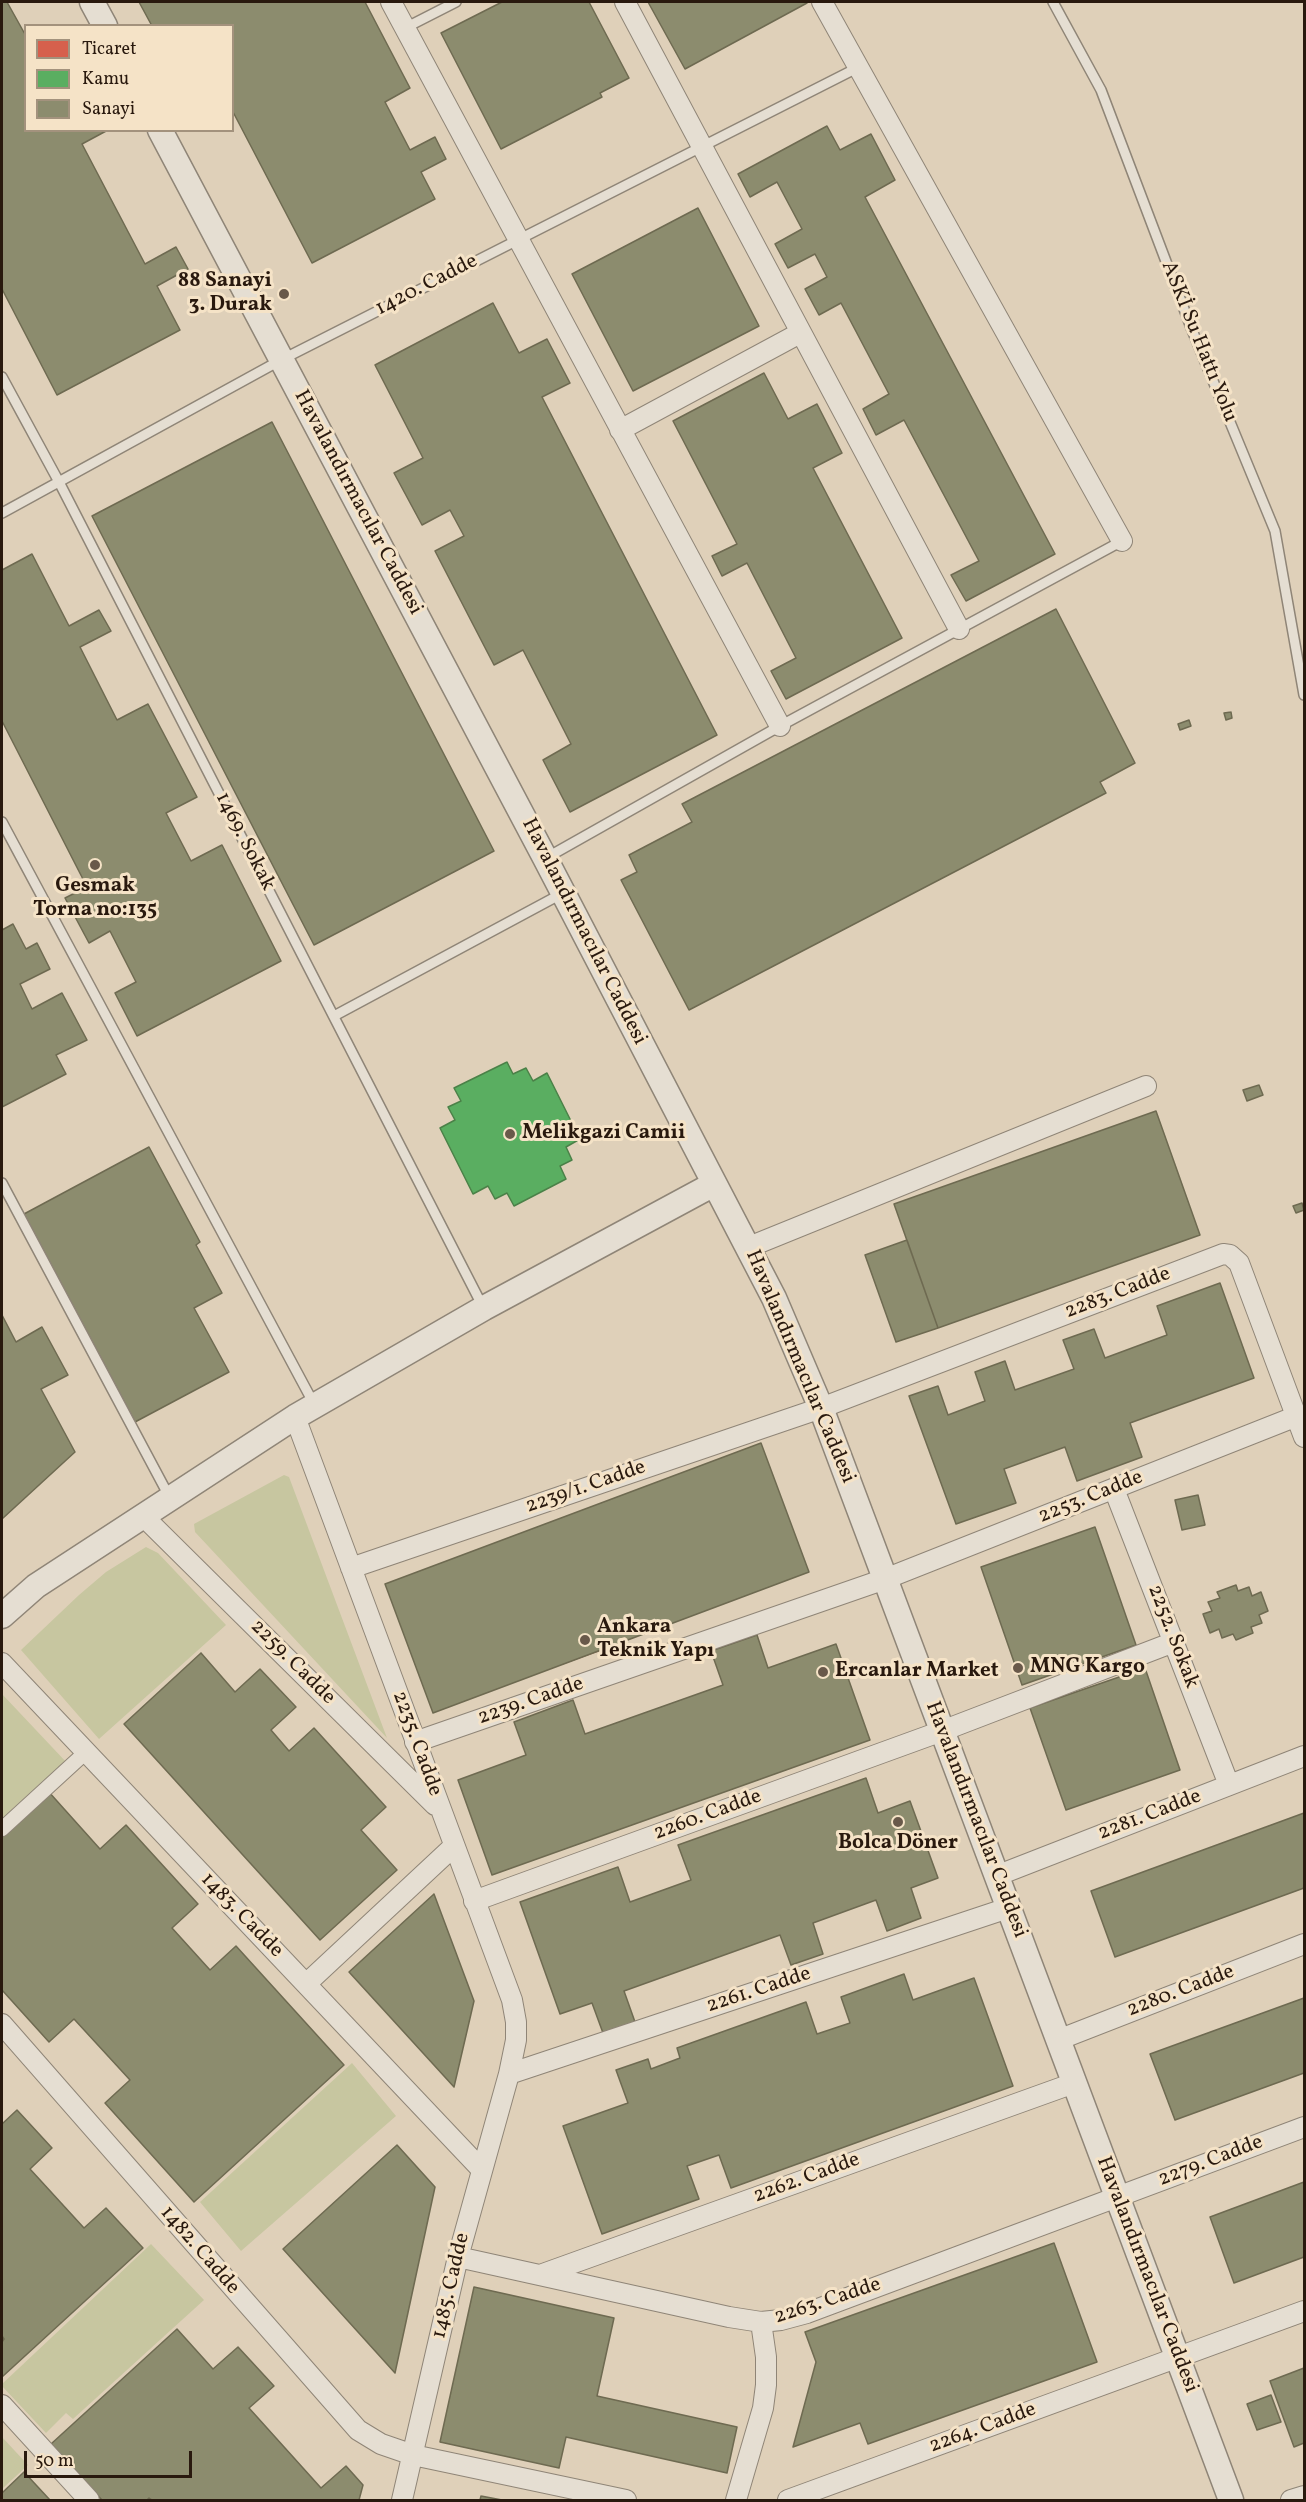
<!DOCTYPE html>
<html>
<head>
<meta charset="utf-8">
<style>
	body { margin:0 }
	#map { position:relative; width:1306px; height:2502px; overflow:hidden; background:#dfd0b9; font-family:Vollkorn,serif }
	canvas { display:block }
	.frame { position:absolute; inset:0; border:3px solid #29190e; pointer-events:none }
	.legend { position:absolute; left:24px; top:24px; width:210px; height:108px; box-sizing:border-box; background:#f5e3c7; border:2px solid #a3927d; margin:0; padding:8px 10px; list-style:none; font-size:18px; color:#29190e }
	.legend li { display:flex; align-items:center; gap:12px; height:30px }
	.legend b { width:30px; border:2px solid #a3927d }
	.scale { position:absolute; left:24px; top:2451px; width:168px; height:27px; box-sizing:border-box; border:3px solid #29190e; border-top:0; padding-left:8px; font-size:18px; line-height:21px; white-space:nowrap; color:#29190e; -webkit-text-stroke:4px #f5e3c7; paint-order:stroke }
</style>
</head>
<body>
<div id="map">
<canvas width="1306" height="2502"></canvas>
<div class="frame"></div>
<ul class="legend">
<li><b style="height:16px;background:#d6604d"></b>Ticaret</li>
<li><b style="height:16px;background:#5aae61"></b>Kamu</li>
<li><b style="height:16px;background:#8c8c6e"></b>Sanayi</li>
</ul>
<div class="scale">50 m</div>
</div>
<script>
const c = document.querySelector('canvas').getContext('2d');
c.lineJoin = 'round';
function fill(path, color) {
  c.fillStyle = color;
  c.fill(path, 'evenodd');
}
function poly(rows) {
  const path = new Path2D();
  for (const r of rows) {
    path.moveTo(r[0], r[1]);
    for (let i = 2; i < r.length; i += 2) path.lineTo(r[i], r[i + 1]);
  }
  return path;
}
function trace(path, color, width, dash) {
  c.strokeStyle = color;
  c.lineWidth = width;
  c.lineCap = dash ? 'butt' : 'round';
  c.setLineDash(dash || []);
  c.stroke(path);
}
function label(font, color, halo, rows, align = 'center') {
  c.font = font + ' Vollkorn,serif';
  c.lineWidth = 6;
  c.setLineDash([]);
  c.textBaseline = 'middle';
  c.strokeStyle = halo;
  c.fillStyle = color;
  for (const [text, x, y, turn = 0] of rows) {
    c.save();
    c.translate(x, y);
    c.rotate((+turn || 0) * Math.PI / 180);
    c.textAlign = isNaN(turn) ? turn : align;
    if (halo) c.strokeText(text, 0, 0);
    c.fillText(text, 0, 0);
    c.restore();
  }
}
fill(poly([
	[284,1475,289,1477,387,1738,195,1532,194,1524],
	[146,1547,158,1553,226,1625,99,1739,21,1650,79,1595,106,1572],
	[2,1694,68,1764,2,1825],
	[352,2063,396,2116,241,2251,200,2202],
	[151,2244,204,2300,73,2419,66,2413,46,2433,2,2386,2,2384],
	[2,2437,28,2465,2,2489]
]), '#c7c6a0');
const shops = poly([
	[611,1616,620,1643,559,1665,549,1638,611,1616]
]);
fill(shops, '#d6604d');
trace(shops, '#a24b3a', 1.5);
const public = poly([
	[507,1062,513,1074,526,1068,533,1081,547,1073,580,1139,566,1147,572,1160,560,1166,566,1179,514,1206,507,1193,495,1199,488,1186,473,1194,440,1128,455,1120,448,1107,461,1101,454,1088,507,1062]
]);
fill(public, '#5aae61');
trace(public, '#4b8148', 1.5);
const industry = poly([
	[2,2,7,2,26,36,26,130,108,130,82,144,145,264,176,247,188,269,157,286,180,330,57,395,2,289,2,2],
	[139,2,365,2,410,88,385,102,410,150,435,137,446,159,421,172,435,199,312,263,232,110,232,26,152,26,139,2],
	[502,2,589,2,629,78,600,93,602,97,501,149,441,33,502,2],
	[648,2,806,2,807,3,685,69,648,2],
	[827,126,840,150,871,134,895,180,865,197,1055,554,966,601,951,575,979,561,904,420,876,435,863,409,889,394,841,303,819,315,805,289,827,277,815,254,788,268,775,244,802,229,777,182,750,197,738,174,827,126],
	[698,208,759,326,633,391,572,274,698,208],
	[493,303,519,353,547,339,570,383,542,397,717,735,570,812,543,760,571,744,523,650,494,665,435,551,464,536,450,510,422,525,394,473,423,458,375,365,493,303],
	[764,373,788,419,817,404,842,453,813,468,902,638,786,699,771,671,796,658,747,563,722,576,712,556,737,544,673,421,764,373],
	[272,422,494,851,314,945,92,516,272,422],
	[32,554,69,626,99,610,111,631,80,647,117,720,148,704,197,797,166,813,191,861,222,845,281,961,137,1036,115,993,136,982,110,931,89,943,65,898,87,887,2,721,2,570,32,554],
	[1056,609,1135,763,1100,782,1106,793,689,1010,621,880,637,872,629,855,692,822,682,804,1056,609],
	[1231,712,1232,718,1226,720,1224,713,1231,712],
	[1189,720,1191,726,1180,730,1178,724,1189,720],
	[13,924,26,949,37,943,50,969,20,984,32,1009,62,993,87,1040,56,1055,66,1074,2,1107,2,930,13,924],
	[1259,1085,1263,1095,1247,1101,1243,1090,1259,1085],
	[1156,1111,1200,1235,938,1328,894,1204,1156,1111],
	[149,1147,200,1242,196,1245,222,1293,194,1308,229,1372,135,1422,24,1214,149,1147],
	[1302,1203,1304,1210,1296,1213,1293,1206,1302,1203],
	[907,1240,938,1328,896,1342,865,1255,907,1240],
	[1220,1283,1254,1378,1130,1423,1142,1457,1077,1481,1065,1447,1004,1469,1016,1503,956,1524,909,1396,938,1386,948,1415,985,1401,975,1372,1005,1361,1015,1390,1074,1369,1063,1340,1094,1329,1105,1358,1167,1335,1157,1306,1220,1283],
	[2,1315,16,1342,42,1327,68,1375,41,1389,75,1452,2,1519,2,1315],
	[761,1443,809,1572,433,1713,385,1584,761,1443],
	[1198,1495,1205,1525,1182,1530,1175,1500,1198,1495],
	[1095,1527,1136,1645,1022,1685,981,1567,1095,1527],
	[1236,1585,1238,1591,1249,1587,1252,1596,1261,1592,1268,1611,1259,1615,1262,1623,1251,1627,1253,1633,1236,1640,1233,1634,1222,1638,1219,1629,1210,1633,1203,1614,1212,1611,1208,1602,1220,1598,1217,1592,1236,1585],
	[757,1635,768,1668,836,1644,870,1740,492,1875,458,1780,526,1755,514,1722,573,1700,585,1734,723,1685,711,1651,757,1635],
	[201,1653,235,1692,260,1669,296,1707,271,1730,289,1751,314,1728,386,1807,361,1830,397,1870,320,1940,124,1724,201,1653],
	[1145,1668,1180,1770,1066,1810,1030,1708,1145,1668],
	[866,1778,878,1813,910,1801,938,1878,911,1888,921,1918,887,1931,876,1900,813,1923,823,1954,791,1965,780,1935,624,1991,635,2022,603,2033,592,2003,560,2014,520,1902,618,1867,630,1902,691,1880,678,1845,866,1778],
	[48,1791,100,1849,126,1825,198,1904,172,1928,210,1970,236,1946,344,2065,194,2202,105,2103,130,2080,74,2019,49,2042,2,1990,2,1834,48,1791],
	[1304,1813,1304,1888,1115,1957,1091,1891,1304,1813],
	[434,1894,474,2001,454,2087,349,1972,434,1894],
	[904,1974,913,2000,974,1978,1013,2086,731,2188,719,2155,687,2166,699,2199,602,2234,563,2126,628,2103,616,2070,648,2059,651,2069,680,2058,677,2048,806,2002,817,2034,850,2023,841,1997,904,1974],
	[1304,1998,1304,2073,1175,2120,1150,2054,1304,1998],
	[17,2110,52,2148,30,2169,84,2228,106,2208,143,2248,2,2377,2,2342,4,2339,2,2336,2,2124,17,2110],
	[397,2145,435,2187,395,2373,283,2249,397,2145],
	[1304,2182,1304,2257,1234,2283,1210,2217,1304,2182],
	[1054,2243,1097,2362,868,2444,860,2423,793,2447,816,2362,805,2332,1054,2243],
	[474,2287,614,2318,597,2396,737,2427,727,2473,566,2437,559,2468,440,2442,474,2287],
	[177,2329,213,2369,238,2347,274,2386,249,2408,321,2488,346,2466,363,2485,359,2500,152,2500,149,2498,147,2500,102,2500,51,2444,177,2329],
	[1304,2368,1304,2443,1294,2447,1270,2381,1304,2368],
	[1271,2395,1281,2422,1257,2430,1247,2404,1271,2395],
	[24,2472,50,2500,2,2500,2,2493,24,2472],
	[481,2496,502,2500,480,2500,481,2496]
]);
fill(industry, '#8c8c6e');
trace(industry, '#6e6a51', 1.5);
const service = poly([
	[1053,2,1101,90,1192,330,1275,531,1304,695],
	[405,28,456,2],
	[2,377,59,482,483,1307],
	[2,513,281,360,857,68],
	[2,822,314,1404],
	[546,858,780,726,1122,541],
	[334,1016,563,893],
	[2,1183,170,1498]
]);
const pedestrian = poly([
	[2,1829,86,1752]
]);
const minor = poly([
	[391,2,780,726],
	[625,2,959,629],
	[822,2,1122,541],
	[620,430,800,333],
	[749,1247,1146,1086],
	[295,1417,512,2000,516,2022,516,2040,509,2074,458,2257,402,2500],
	[1114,1489,1229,1785],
	[143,1516,435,1805],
	[351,1568,821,1408,1223,1254,1230,1255,1239,1263,1304,1437],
	[2,1663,481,2169],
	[415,1742,885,1579,1297,1416],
	[996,1876,1304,1756],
	[474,1901,942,1731,1174,1642],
	[306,1984,454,1846],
	[2,2024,358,2430,381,2444,413,2455,626,2500],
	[1058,2040,1304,1944],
	[509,2074,1008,1908],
	[458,2257,729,2317,761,2322,781,2320,807,2313,1304,2127],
	[540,2275,1074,2083],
	[2,2405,89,2500],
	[736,2500,763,2408,766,2385,766,2357,761,2322],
	[788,2500,1304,2311],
	[1291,2500,1304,2496]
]);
const tertiary = poly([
	[92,2,105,26],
	[160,130,545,858,774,1298,821,1408,1231,2500],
	[2,1616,36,1586,295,1417,484,1308,714,1184]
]);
trace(service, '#8f8577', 12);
trace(pedestrian, '#8f8577', 16);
trace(minor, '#8f8577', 22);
trace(tertiary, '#8f8577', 27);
trace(service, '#e5ded2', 9);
trace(pedestrian, '#e5ded2', 14);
trace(minor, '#e5ded2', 20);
trace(tertiary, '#e5ded2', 24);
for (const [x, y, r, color] of [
	[284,294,6,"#69594a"],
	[95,865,6,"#69594a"],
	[510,1134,6,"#69594a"],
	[585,1640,6,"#69594a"],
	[1018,1668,6,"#69594a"],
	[823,1672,6,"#69594a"],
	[898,1822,6,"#69594a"]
]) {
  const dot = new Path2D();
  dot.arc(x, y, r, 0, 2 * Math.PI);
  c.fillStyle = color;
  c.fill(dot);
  trace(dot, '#f5e3c7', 2);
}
label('bold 21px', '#29190e', '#f5e3c7', [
	["88 Sanayi",272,282,"right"],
	["3. Durak",272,306,"right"],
	["Gesmak",95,887,"center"],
	["Torna no:135",95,911,"center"],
	["Melikgazi Camii",522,1134],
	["Ankara",597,1628],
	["Teknik Yapı",597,1652],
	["MNG Kargo",1030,1668],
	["Ercanlar Market",835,1672],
	["Bolca Döner",898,1844,"center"]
], 'left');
label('21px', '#29190e', '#f5e3c7', [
	["1420. Cadde",427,286,-27],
	["ASKİ Su Hattı Yolu",1198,342,68],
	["Havalandırmacılar Caddesi",357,503,62],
	["1469. Sokak",244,842,63],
	["Havalandırmacılar Caddesi",583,932,63],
	["2283. Cadde",1118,1294,-21],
	["Havalandırmacılar Caddesi",799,1367,67],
	["2239/1. Cadde",586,1488,-19],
	["2253. Cadde",1091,1498,-22],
	["2252. Sokak",1172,1637,69],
	["2259. Cadde",292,1663,45],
	["2239. Cadde",531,1702,-19],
	["2235. Cadde",416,1744,70],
	["2260. Cadde",708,1816,-20],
	["2281. Cadde",1150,1816,-21],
	["Havalandırmacılar Caddesi",975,1820,69],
	["1483. Cadde",241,1916,46],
	["2261. Cadde",759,1991,-18],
	["2280. Cadde",1181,1992,-21],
	["2279. Cadde",1211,2162,-21],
	["2262. Cadde",807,2179,-20],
	["1482. Cadde",199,2251,49],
	["Havalandırmacılar Caddesi",1146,2275,69],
	["1485. Cadde",452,2286,-77],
	["2263. Cadde",828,2302,-18],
	["2264. Cadde",983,2429,-20]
]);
</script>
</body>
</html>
